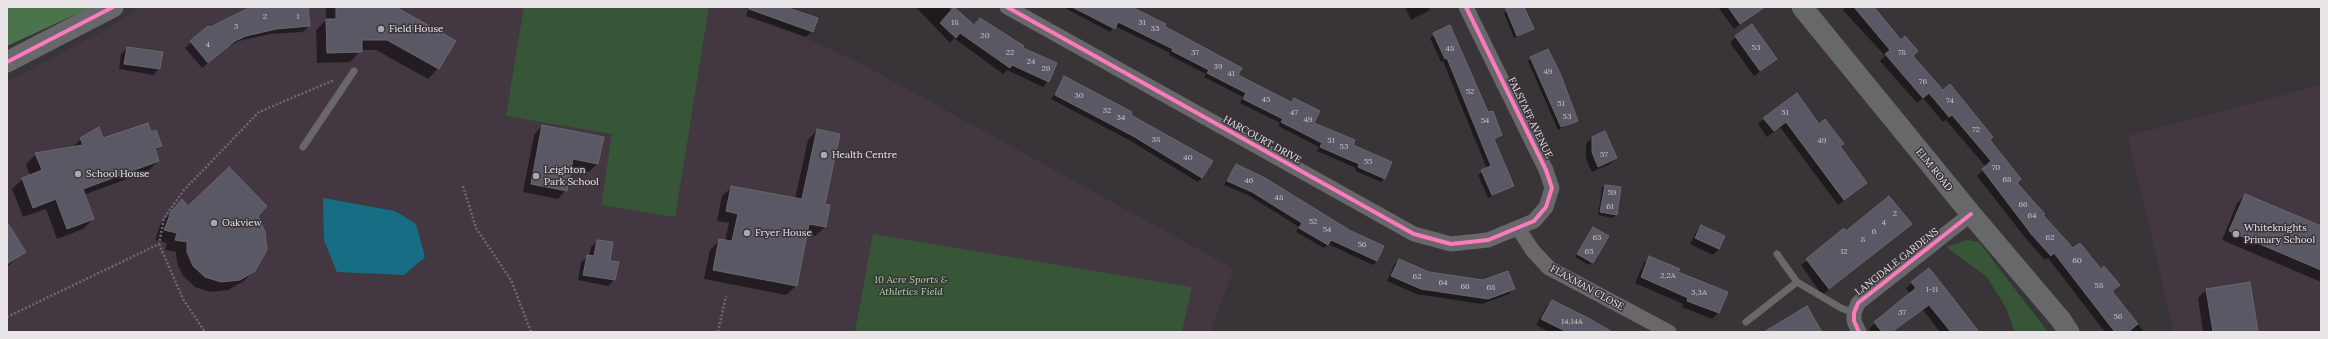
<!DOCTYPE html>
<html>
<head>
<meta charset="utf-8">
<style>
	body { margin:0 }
	#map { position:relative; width:2328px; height:339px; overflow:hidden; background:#393438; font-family:Lora,serif }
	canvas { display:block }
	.frame { position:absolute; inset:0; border:8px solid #eae5e9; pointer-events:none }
</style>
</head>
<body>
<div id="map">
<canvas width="2328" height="339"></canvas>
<div class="frame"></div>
</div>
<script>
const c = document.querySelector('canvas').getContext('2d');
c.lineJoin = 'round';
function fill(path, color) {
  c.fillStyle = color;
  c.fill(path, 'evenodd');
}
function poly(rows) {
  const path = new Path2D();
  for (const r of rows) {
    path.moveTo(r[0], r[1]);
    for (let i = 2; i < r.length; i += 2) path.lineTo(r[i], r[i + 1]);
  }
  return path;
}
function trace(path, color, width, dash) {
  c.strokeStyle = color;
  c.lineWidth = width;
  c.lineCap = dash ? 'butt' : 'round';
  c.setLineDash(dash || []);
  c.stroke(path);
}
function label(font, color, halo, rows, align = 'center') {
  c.font = font + ' Lora,serif';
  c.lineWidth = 3;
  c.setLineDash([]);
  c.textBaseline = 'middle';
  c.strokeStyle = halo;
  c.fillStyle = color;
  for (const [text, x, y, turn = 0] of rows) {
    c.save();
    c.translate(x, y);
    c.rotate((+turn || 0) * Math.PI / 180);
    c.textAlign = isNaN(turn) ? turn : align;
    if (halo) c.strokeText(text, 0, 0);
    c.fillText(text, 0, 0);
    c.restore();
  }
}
fill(poly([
	[141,7,741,7,860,63,1234,269,1210,332,7,332,7,82,109,28],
	[2321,85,2321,332,2174,332,2128,136]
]), '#433842');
fill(poly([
	[524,7,709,7,675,217,601,205,612,134,506,116],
	[873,234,1192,287,1182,332,855,332],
	[1967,240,1979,242,2048,332,2015,332,2006,308,1987,277,1946,247]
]), '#375537');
fill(poly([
	[7,7,92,7,7,46]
]), '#4b744c');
fill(poly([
	[323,198,395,211,416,224,425,257,404,275,337,272,324,240]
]), '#176e84');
fill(poly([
	[255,7,307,7,309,26,303,32,270,34,239,41,228,47,202,68,185,48,208,27],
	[326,7,394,7,438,68,428,79,376,50,361,50,350,62,317,63,316,30,326,20],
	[749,7,786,7,812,31,806,37,746,16],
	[916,7,947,7,973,26,980,19,1048,81,1043,87,1007,70,1003,74,954,38,950,43],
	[1063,7,1132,7,1164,24,1163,27,1237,75,1290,102,1294,99,1313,124,1352,146,1384,178,1381,182,1355,171,1356,168,1317,151,1319,147,1278,126,1280,123,1240,103,1243,97,1204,77,1206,74,1169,55,1170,53,1115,26,1110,32],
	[1405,7,1428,7,1430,10,1411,20],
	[1515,7,1523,7,1532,29,1514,38,1504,13],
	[1718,7,1752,7,1756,12,1734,29],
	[1845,7,1877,7,1875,9,1912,56,1989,140,2016,183,2042,215,2111,291,2144,332,2135,332,2133,330,2133,332,2105,332,2048,258,2045,260,2027,240,1977,176,1986,167,1946,120,1943,122,1923,98,1917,103,1880,61,1885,56,1843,10],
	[1449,26,1488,114,1501,135,1493,140,1513,185,1488,198,1478,175,1487,169,1443,61,1441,62,1430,38],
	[1736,37,1776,59,1754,76,1730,43],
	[127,48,159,69,153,75,119,69,121,54],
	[1547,50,1577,120,1558,130,1528,61],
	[1065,78,1130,116,1202,178,1198,182,1129,140,1051,99],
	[1764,118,1818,126,1843,143,1840,147,1866,183,1838,205,1780,127,1767,137,1758,124],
	[542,126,598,163,589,172,570,168,566,190,558,199,523,192,534,135],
	[817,130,825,227,815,236,806,234,796,286,786,295,704,279,710,250,720,240,725,241,729,223,717,221,722,196,732,187,795,199,808,140],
	[151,133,160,145,155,151,158,161,148,171,84,195,93,219,83,229,57,239,46,209,23,217,12,189,23,179,30,176,26,164,36,154,72,148,81,139,102,140],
	[1592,137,1616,158,1610,164,1592,172,1586,159,1586,144],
	[1236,165,1377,261,1373,265,1328,244,1324,248,1296,232,1299,227,1248,195,1224,185],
	[1605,186,1616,215,1613,218,1598,215,1602,188],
	[2245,195,2321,227,2321,282,2222,240,2237,203],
	[182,201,188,208,257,216,254,270,244,281,228,290,210,292,195,287,183,276,177,263,176,252,165,250,167,243,155,240,161,223],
	[7,224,24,252,7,267],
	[1911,224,1822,295,1801,265,1846,232],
	[1701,226,1719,249,1713,255,1690,244,1696,232],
	[1593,228,1592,262,1589,265,1575,257],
	[597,241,609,261,614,280,608,286,578,280,581,262,589,256,591,247],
	[1650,257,1677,273,1727,293,1718,313,1712,319,1682,307,1683,304,1635,283,1644,263],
	[1399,260,1429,273,1514,289,1509,294,1482,304,1416,294,1387,281,1394,265],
	[1912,283,1979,332,1940,332,1923,310,1893,332,1872,332,1869,329,1875,323,1910,294,1906,288],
	[2249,283,2257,332,2203,332,2198,298,2206,290],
	[1552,301,1609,332,1549,332,1536,325,1546,307]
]), '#0007');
const building = poly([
	[251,7,308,7,310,26,276,29,246,36,235,41,208,63,190,41,208,26,210,27,251,7],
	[336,7,396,7,456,41,439,69,387,40,362,40,362,52,327,53,326,19,336,19,336,7],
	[749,7,785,7,818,18,813,32,749,9,749,7],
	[954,7,974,25,980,18,1024,46,1023,48,1057,63,1049,82,1012,65,1010,68,960,33,956,38,940,23,954,7],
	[1072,7,1132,7,1166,24,1164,26,1242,68,1238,75,1291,102,1294,98,1320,111,1314,123,1355,140,1353,145,1392,162,1385,179,1358,167,1359,164,1320,147,1322,143,1281,122,1283,119,1243,99,1246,93,1207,73,1209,70,1172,51,1173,49,1118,22,1115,29,1072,7],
	[1505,7,1524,7,1534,29,1517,36,1505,7],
	[1728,7,1765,7,1740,24,1728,7],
	[1854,7,1874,7,1901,40,1905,36,1918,51,1913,56,1943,90,1950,84,1993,137,1990,140,2021,179,2017,183,2045,214,2043,215,2073,248,2080,243,2101,269,2104,266,2120,285,2112,291,2138,324,2128,332,2115,332,2054,253,2051,256,2032,235,1982,169,1991,161,1952,115,1949,117,1929,93,1923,98,1885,54,1890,50,1854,7],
	[1752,24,1777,59,1760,71,1735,36,1752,24],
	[1450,25,1488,112,1493,111,1502,135,1494,139,1514,186,1492,195,1481,170,1491,166,1447,58,1445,59,1433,33,1450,25],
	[127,47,163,52,160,69,124,64,127,47],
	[1548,49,1560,73,1578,121,1561,127,1530,57,1548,49],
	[1064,76,1132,112,1131,115,1213,161,1202,178,1133,136,1055,95,1064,76],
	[1797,93,1819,124,1825,119,1844,144,1840,146,1867,183,1844,200,1786,122,1774,131,1763,118,1797,93],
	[148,123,151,132,156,130,162,146,155,148,159,161,83,189,94,219,67,229,56,199,33,208,22,178,42,170,35,153,83,145,80,138,99,127,103,138,148,123],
	[542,125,604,137,598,164,573,159,567,191,531,184,542,125],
	[817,129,840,134,825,204,830,205,826,227,809,224,797,286,713,270,719,239,732,241,738,214,726,211,731,186,802,199,817,129],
	[1605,131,1617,158,1598,167,1592,152,1592,137,1605,131],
	[1236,164,1265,178,1351,231,1384,246,1377,261,1331,240,1328,245,1299,228,1302,223,1252,192,1227,181,1236,164],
	[229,167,267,206,258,216,265,232,267,250,255,271,240,280,221,282,205,277,193,266,187,252,187,242,175,240,177,233,164,230,171,212,182,199,188,206,229,167],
	[1605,185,1621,187,1617,215,1600,212,1605,185],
	[2245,194,2321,226,2321,270,2229,231,2245,194],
	[1889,196,1912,224,1829,289,1806,259,1844,228,1846,231,1889,196],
	[7,222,26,252,7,264,7,222],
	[1701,225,1725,236,1719,249,1695,238,1701,225],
	[1593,227,1609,236,1593,263,1577,254,1593,227],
	[597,240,613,242,610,261,619,262,615,280,583,275,587,255,594,256,597,240],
	[1649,256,1680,269,1678,272,1728,292,1719,313,1687,301,1688,298,1641,277,1649,256],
	[1399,259,1429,272,1483,280,1508,271,1515,289,1488,299,1421,289,1391,276,1399,259],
	[1929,268,1952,297,1979,332,1951,332,1929,305,1892,332,1882,332,1874,322,1916,288,1911,282,1929,268],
	[2250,282,2258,332,2213,332,2206,289,2250,282],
	[1552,300,1590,319,1612,332,1567,332,1541,319,1552,300],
	[1807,306,1822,332,1764,332,1807,306]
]);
fill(building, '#5b5865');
trace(building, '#69676b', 1);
trace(poly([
	[463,186,476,228,511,280,531,332],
	[159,244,183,299,205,332],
	[7,317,159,244,164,218,184,190,259,112,334,80],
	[718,332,726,296]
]), '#6d6a6c', 2.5, [2, 2]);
trace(poly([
	[303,147,354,71],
	[1777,254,1797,282],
	[1746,322,1797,282,1841,308,1854,313]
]), '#696769', 7);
trace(poly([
	[1007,7,1414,234,1451,244,1488,240,1534,221,1546,207,1552,188,1546,170,1466,7],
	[1518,228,1533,251,1549,268,1669,332],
	[1859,332,1854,321,1854,313,1858,303,1971,214]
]), '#696769', 15);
trace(poly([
	[1802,7,1971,214,2061,320,2069,332],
	[7,62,113,7]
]), '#676869', 21);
trace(poly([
	[1007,7,1414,234,1451,244,1488,240,1534,221,1546,207,1552,188,1546,170,1466,7],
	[7,62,113,7],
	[1859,332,1854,321,1854,313,1858,303,1971,214]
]), '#fd7abc', 4);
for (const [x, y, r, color] of [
	[381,29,4,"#aca7ab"],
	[824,155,4,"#aca7ab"],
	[78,174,4,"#aca7ab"],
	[536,176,4,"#aca7ab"],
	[214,223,4,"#aca7ab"],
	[747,233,4,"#aca7ab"],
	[2236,234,4,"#aca7ab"]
]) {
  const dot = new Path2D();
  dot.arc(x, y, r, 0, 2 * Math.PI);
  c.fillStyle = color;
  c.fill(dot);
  trace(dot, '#3a3339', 1.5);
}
label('8px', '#c6c2c8', null, [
	["2",265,17],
	["1",298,17],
	["18",955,23],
	["31",1142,23],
	["3",236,27],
	["33",1155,29],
	["20",985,36],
	["4",208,45],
	["53",1756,48],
	["48",1450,49],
	["22",1010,53],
	["37",1195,53],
	["78",1902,53],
	["24",1031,62],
	["39",1218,67],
	["26",1046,69],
	["49",1548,72],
	["41",1231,74],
	["76",1923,82],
	["52",1470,92],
	["30",1079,96],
	["45",1266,100],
	["74",1950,101],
	["51",1561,104],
	["32",1107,111],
	["47",1294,113],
	["51",1785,113],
	["53",1567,117],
	["34",1121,118],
	["49",1308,120],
	["54",1485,121],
	["72",1976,130],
	["38",1156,140],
	["51",1331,141],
	["49",1822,141],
	["53",1344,147],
	["57",1604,155],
	["40",1188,158],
	["55",1368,162],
	["70",1996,168],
	["68",2007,180],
	["46",1249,181],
	["59",1612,193],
	["48",1279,198],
	["66",2023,205],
	["61",1610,207],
	["2",1895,214],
	["64",2032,216],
	["52",1313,222],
	["4",1884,223],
	["54",1327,230],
	["6",1874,232],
	["63",1597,238],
	["62",2050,238],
	["8",1863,240],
	["56",1362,245],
	["65",1589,252],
	["12",1844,252],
	["60",2077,261],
	["2,2A",1668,276],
	["62",1417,277],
	["64",1443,283],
	["58",2099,286],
	["66",1465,287],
	["68",1491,288],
	["1-11",1932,290],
	["3,3A",1699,293],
	["37",1902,313],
	["56",2118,317],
	["14,14A",1572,322]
]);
label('10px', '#eae5e9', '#3a3339', [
	["Field House",389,29],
	["Health Centre",832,155],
	["Leighton",544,170],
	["Park School",544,182],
	["School House",86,174],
	["Oakview",222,223],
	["Whiteknights",2244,228],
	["Primary School",2244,240],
	["Fryer House",755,233]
], 'left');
label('10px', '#eae5e9', '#3a3339', [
	["FALSTAFF AVENUE",1530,118,64],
	["HARCOURT DRIVE",1262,140,29],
	["ELM ROAD",1934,170,51],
	["LANGDALE GARDENS",1897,262,-38],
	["FLAXMAN CLOSE",1587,288,29]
]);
label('italic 10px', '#9be29c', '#3a3339', [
	["10 Acre Sports &",911,280],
	["Athletics Field",911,292]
]);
</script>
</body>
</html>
